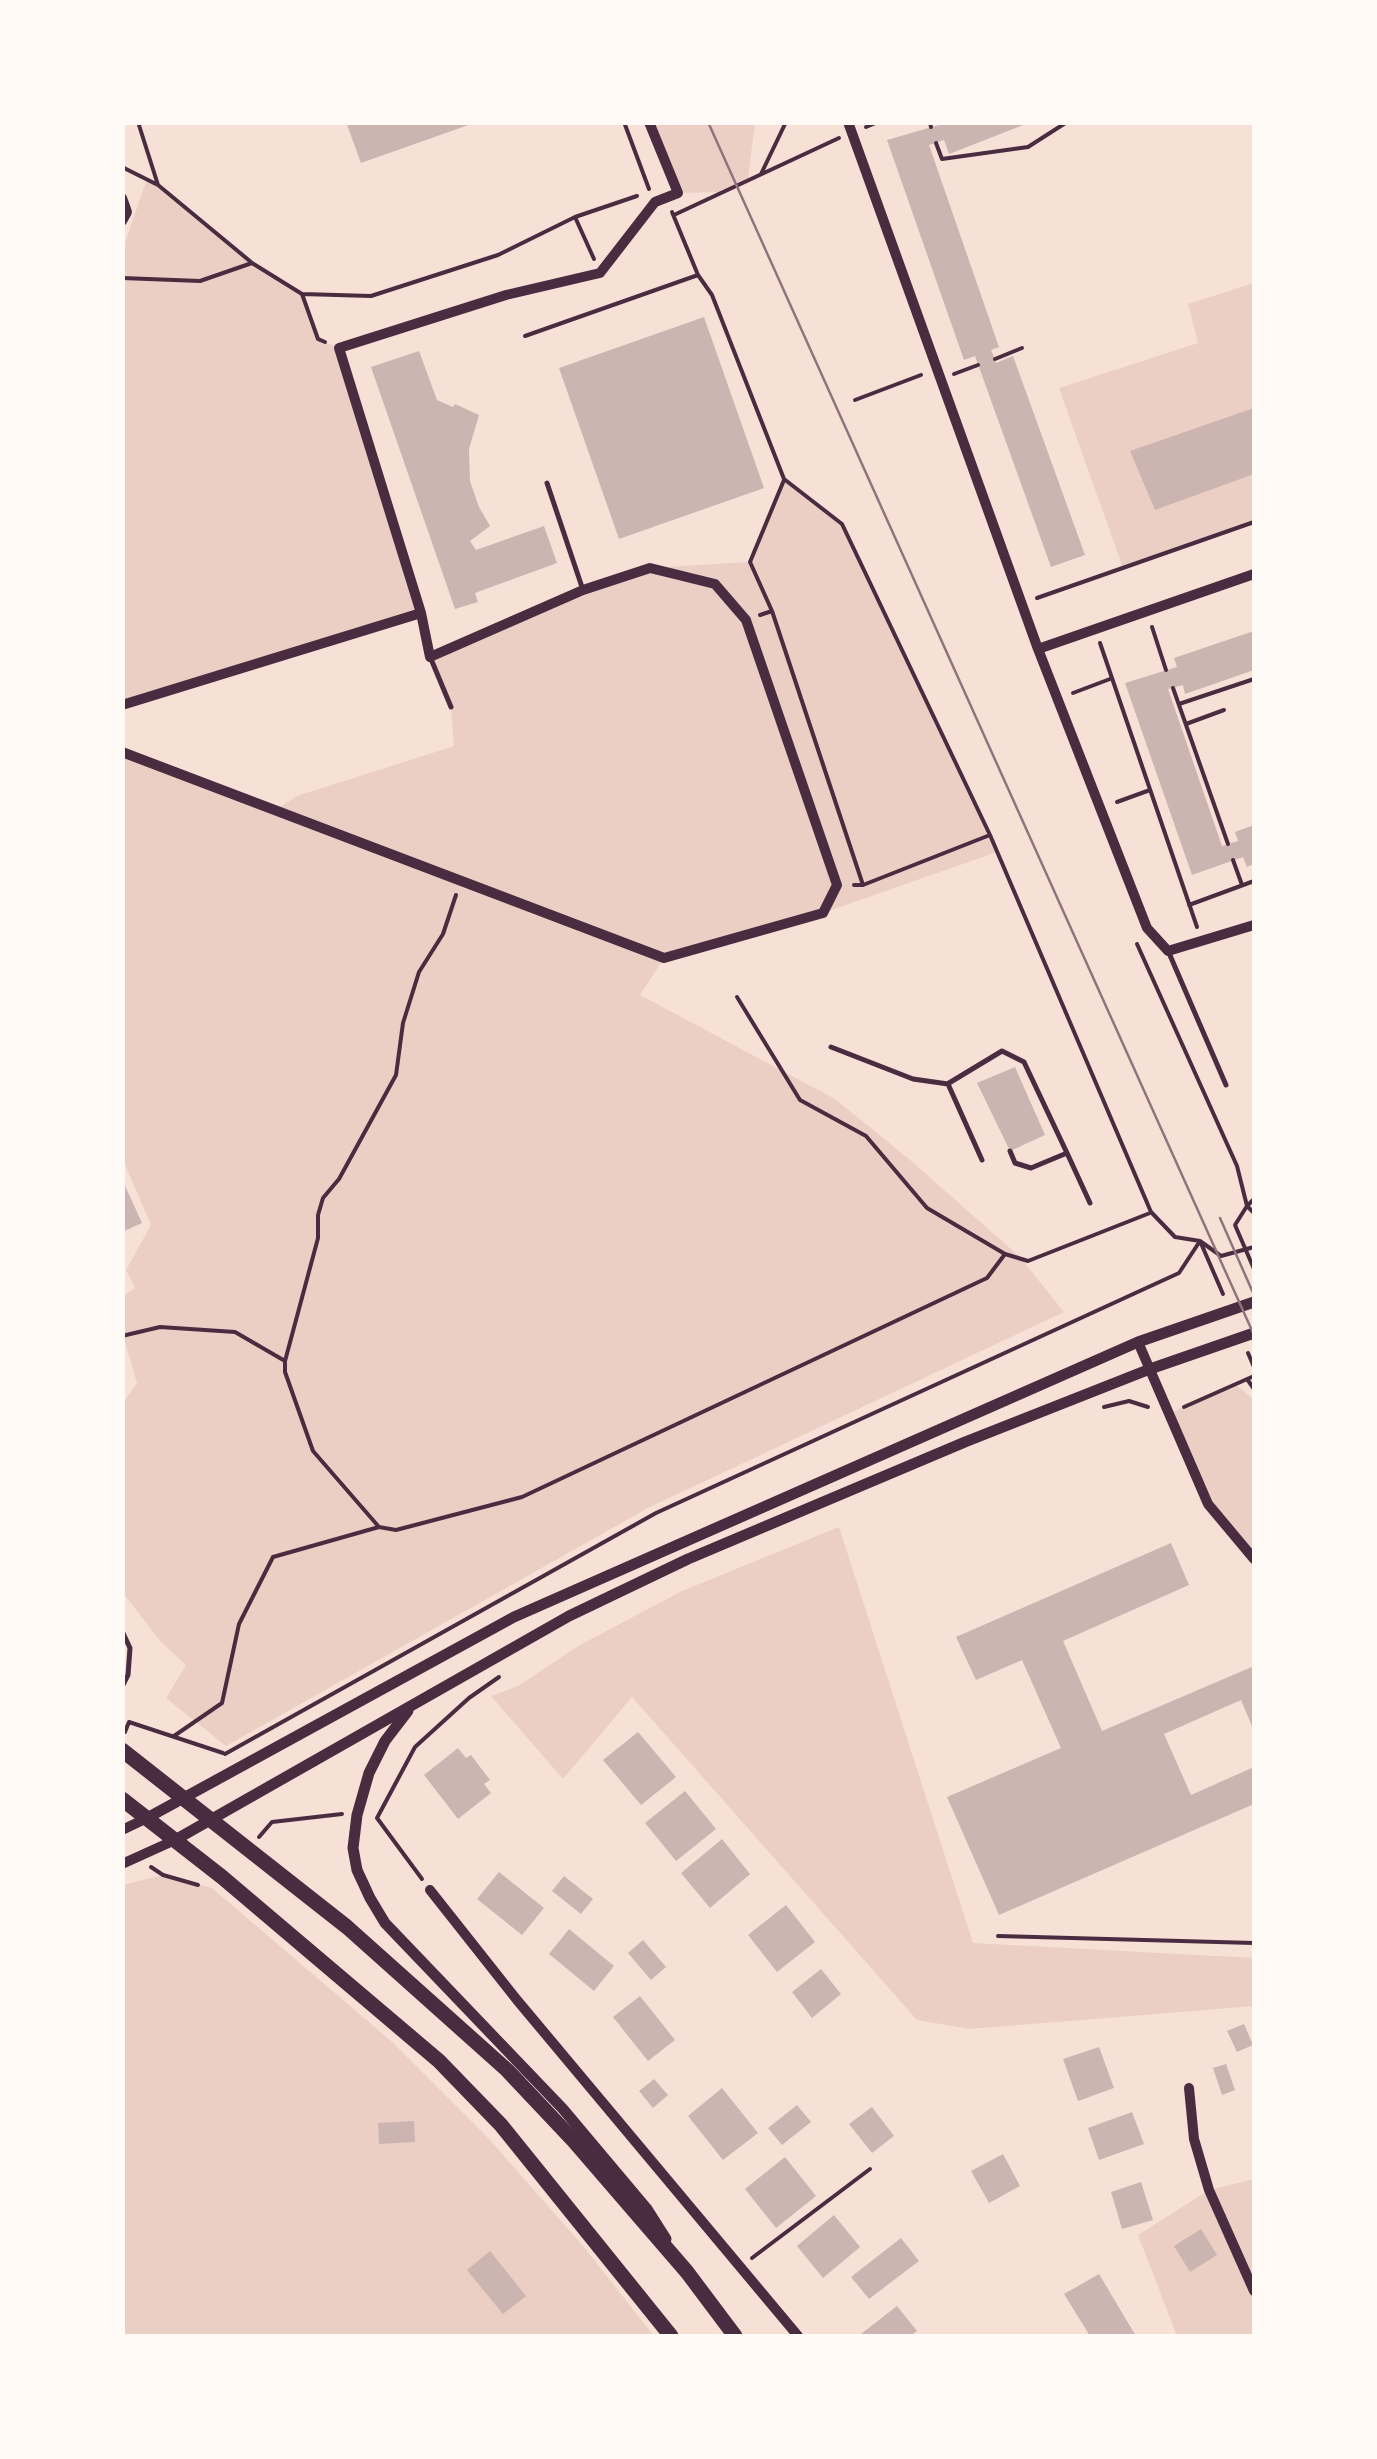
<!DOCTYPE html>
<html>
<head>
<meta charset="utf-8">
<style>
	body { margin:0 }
	#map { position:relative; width:1377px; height:2459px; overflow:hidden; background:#f7e1d7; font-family:Commissioner,sans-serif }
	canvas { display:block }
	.frame { position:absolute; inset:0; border:125px solid #fffaf5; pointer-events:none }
</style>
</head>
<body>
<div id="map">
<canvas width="1377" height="2459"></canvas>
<div class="frame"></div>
</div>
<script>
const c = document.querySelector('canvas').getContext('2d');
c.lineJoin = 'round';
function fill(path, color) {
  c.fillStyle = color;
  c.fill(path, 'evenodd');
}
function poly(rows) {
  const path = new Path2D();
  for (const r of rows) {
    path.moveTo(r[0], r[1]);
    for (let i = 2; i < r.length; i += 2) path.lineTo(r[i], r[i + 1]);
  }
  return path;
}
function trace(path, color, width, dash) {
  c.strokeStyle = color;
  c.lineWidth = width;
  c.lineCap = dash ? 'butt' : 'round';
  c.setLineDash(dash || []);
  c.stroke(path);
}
fill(poly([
	[649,123,755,123,748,179,721,192,678,193],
	[147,179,252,263,302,294,318,339,339,348,421,613,123,706,122,251],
	[1254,283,1254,522,1123,568,1059,388,1198,343,1188,304],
	[784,479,842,524,997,852,823,913,664,958,640,995,835,1099,909,1159,1020,1257,1064,1312,648,1508,226,1746,166,1698,186,1665,161,1642,123,1593,123,1403,137,1383,123,1336,123,1296,135,1288,126,1270,151,1225,123,1160,122,752,275,810,297,796,454,746,451,707,430,657,650,568,750,562],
	[1234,1383,1254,1400,1254,1559,1208,1504,1169,1414],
	[839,1527,973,1943,1254,1958,1254,2006,970,2029,917,2020,632,1697,563,1779,491,1696,518,1686,578,1646,682,1591],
	[163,1875,212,1888,391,2041,490,2140,583,2246,654,2336,123,2336,123,1885],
	[1254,2179,1254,2336,1177,2336,1138,2235,1209,2190]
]), '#ebcfc5');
fill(poly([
	[346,122,474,122,474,123,361,163],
	[938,122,1031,122,949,154,944,140,929,145,999,347,991,350,995,359,996,363,1013,356,1085,555,1051,567,975,356,964,360,887,140,939,125],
	[704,317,764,488,619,539,559,368],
	[419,351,437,400,453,407,455,404,479,415,469,449,470,481,479,507,490,526,470,541,476,550,544,526,557,563,475,593,478,602,455,609,371,367],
	[1254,408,1254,474,1155,510,1130,451],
	[1254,631,1254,670,1185,694,1183,685,1168,689,1222,846,1238,841,1235,832,1254,825,1254,864,1247,867,1243,857,1192,875,1125,683,1177,667,1174,658],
	[1015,1067,1045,1135,1010,1151,977,1083],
	[122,1179,142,1223,122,1232],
	[1171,1543,1189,1585,1063,1641,1102,1731,1254,1666,1254,1731,1241,1700,1164,1734,1191,1795,1254,1767,1254,1804,999,1915,947,1797,1061,1748,1022,1660,976,1680,956,1637],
	[638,1732,676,1777,641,1805,603,1760],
	[458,1748,466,1758,471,1755,490,1780,484,1784,491,1793,458,1819,424,1775],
	[685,1791,716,1829,676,1861,645,1823],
	[722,1839,750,1874,710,1908,681,1873],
	[499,1872,544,1908,522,1935,477,1899],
	[564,1876,593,1899,581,1914,552,1891],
	[786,1905,815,1942,777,1972,748,1935],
	[569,1929,614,1966,594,1991,549,1954],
	[643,1940,666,1967,651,1980,628,1953],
	[821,1969,841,1994,812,2018,792,1992],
	[640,1996,675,2040,648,2061,613,2017],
	[1244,2024,1253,2045,1237,2052,1227,2031],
	[1099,2047,1114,2088,1078,2101,1063,2059],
	[1226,2064,1235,2090,1222,2095,1213,2068],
	[654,2079,668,2095,653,2108,639,2091],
	[722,2088,758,2133,723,2160,688,2116],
	[797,2105,811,2122,782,2145,768,2128],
	[872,2107,894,2136,872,2153,849,2124],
	[1132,2112,1144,2144,1099,2160,1088,2128],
	[414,2121,415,2142,379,2144,378,2123],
	[1003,2154,1020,2186,989,2203,971,2171],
	[785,2157,816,2196,776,2228,745,2189],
	[1141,2182,1153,2220,1122,2229,1111,2192],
	[834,2215,860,2247,823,2278,797,2246],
	[1201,2229,1217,2255,1190,2272,1174,2246],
	[901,2238,919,2261,869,2299,851,2277],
	[490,2251,526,2296,503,2314,467,2270],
	[1099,2274,1124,2316,1136,2336,1090,2336,1064,2294],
	[897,2306,917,2331,910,2336,863,2336,861,2334]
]), '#ccb4b1');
trace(poly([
	[138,122,158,185],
	[624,122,649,189],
	[930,122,931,127],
	[866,127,878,122],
	[936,143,942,159,1028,147,1067,122],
	[122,167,158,185,251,262],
	[761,174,786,122],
	[672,212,698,275,712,295,784,479,842,524,990,835,1151,1212,1175,1237,1200,1241,1223,1294],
	[676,214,839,138],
	[575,217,637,196],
	[122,278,200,281,252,263,302,294,371,296,498,255,575,217,594,259],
	[302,294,318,339,325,342],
	[525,336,698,275],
	[995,359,1022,348],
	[954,374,978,365],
	[855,400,921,375],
	[1037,598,1254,522],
	[772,611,863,885],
	[760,615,772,611,750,562,784,480],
	[1152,627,1166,670],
	[1100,643,1197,927],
	[1173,688,1228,844],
	[1073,693,1110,679],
	[1179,704,1254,679],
	[1186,724,1224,710],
	[1117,802,1150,790],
	[1233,860,1242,885],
	[854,885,863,885,990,835],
	[1189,905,1254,881],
	[1137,944,1237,1166,1247,1206,1254,1199],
	[737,997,800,1100,866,1136,927,1208,1005,1254,1028,1261,1150,1213],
	[1254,1213,1247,1206,1235,1225,1254,1269],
	[122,1336,160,1327,235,1332,285,1361,318,1238,318,1215,323,1198,339,1179,396,1075,403,1023,419,972,443,934,456,895],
	[1248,1353,1254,1367],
	[285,1361,285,1372,313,1451,379,1527,396,1530,522,1497,987,1278,1005,1254],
	[1247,1379,1254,1389],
	[1104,1407,1129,1401,1148,1407],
	[1184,1407,1254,1376],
	[125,1732,129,1722,223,1753],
	[174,1736,222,1703,239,1624,273,1557,379,1527],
	[225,1754,656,1513,1179,1273,1200,1241,1221,1256,1254,1247],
	[377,1818,415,1747,469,1698,499,1677],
	[377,1818,422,1879],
	[259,1837,272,1822,342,1814],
	[151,1867,163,1875,198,1885],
	[998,1936,1254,1943],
	[752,2258,870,2169]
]), '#4a2c40', 4);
trace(poly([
	[547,483,583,590],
	[431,659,451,707],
	[1169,953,1226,1085],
	[831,1047,913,1079,948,1084,982,1160],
	[949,1083,1002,1051,1024,1062,1067,1153],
	[1010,1151,1015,1163,1031,1168,1067,1153,1090,1203],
	[122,1631,130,1648,128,1675,122,1687]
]), '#4a2c40', 5);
trace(poly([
	[848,122,1038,649],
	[122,198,127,212,122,221],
	[1254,574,1038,649,1147,928,1168,951,1254,925],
	[421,613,339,348,506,295,600,273,655,202,678,193,649,122],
	[122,705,421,613,430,657,583,590,650,568,715,584,746,620,837,885,823,913,664,958,122,752],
	[1138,1342,1208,1504,1254,1559],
	[122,1830,147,1818],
	[122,1864,175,1840],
	[430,1890,517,2000,798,2336],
	[1189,2088,1194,2139,1209,2190,1254,2291]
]), '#4a2c40', 10);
trace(poly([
	[408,1711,385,1741,369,1773,357,1815,353,1848,357,1870,370,1898,385,1923,563,2109,647,2209,666,2239],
	[147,1818,514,1617,1138,1342,1254,1302],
	[175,1840,569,1616,688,1559,965,1442,1150,1369,1254,1333]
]), '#4a2c40', 11);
trace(poly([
	[122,1750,347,1927,507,2070,574,2141,687,2272,735,2336],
	[122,1799,222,1877,439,2061,501,2125,671,2336]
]), '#4a2c40', 15);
trace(poly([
	[708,122,1254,1335],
	[1220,1218,1254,1295]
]), '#8f747c', 2.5);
</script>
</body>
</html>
